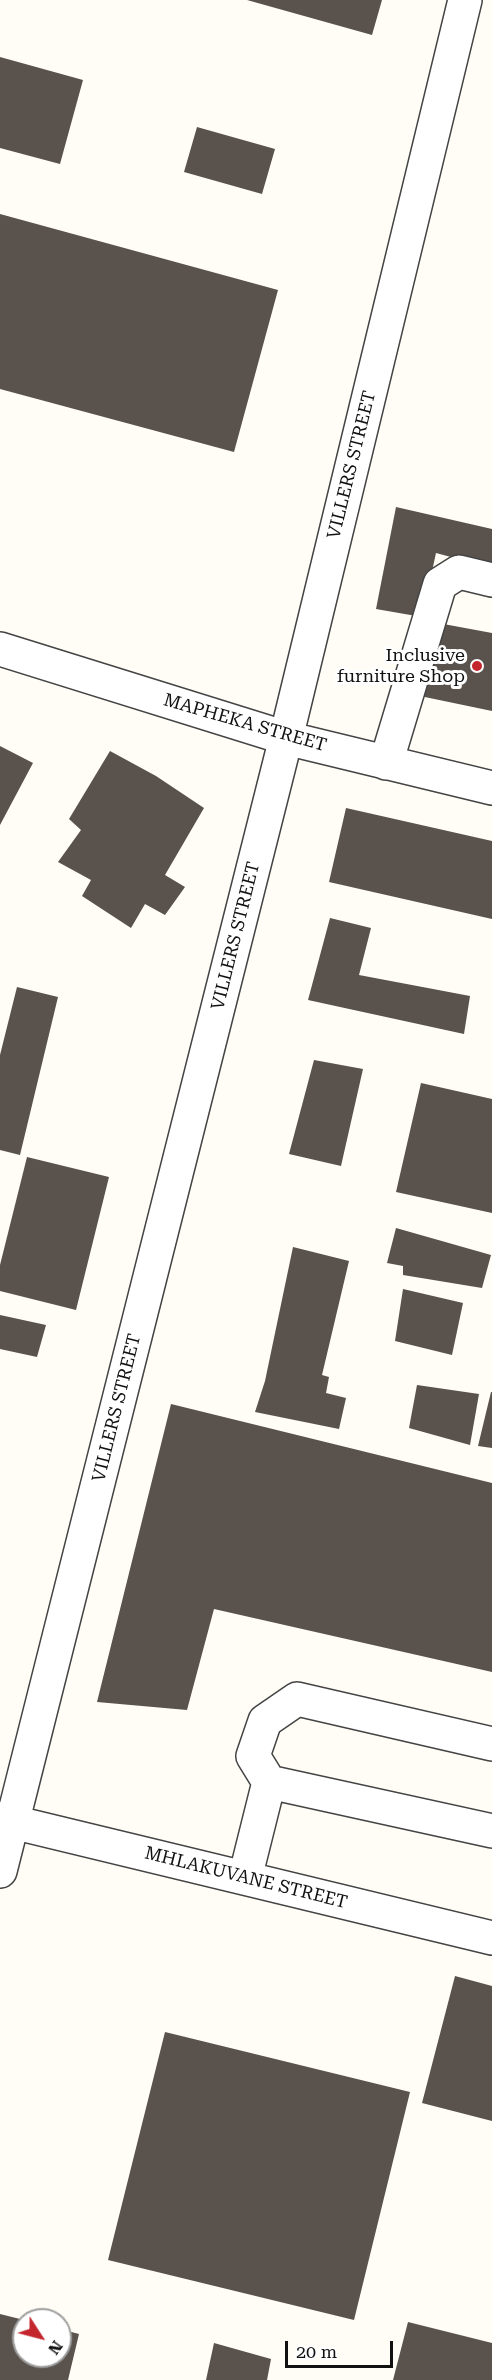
<!DOCTYPE html>
<html>
<head>
<meta charset="utf-8">
<style>
	body { margin:0 }
	#map { position:relative; width:492px; height:2380px; overflow:hidden; background:#fffdf5; font-family:"Roboto Serif",serif }
	canvas { display:block }
	.north { position:absolute; left:12px; top:2308px; width:60px; height:60px; box-sizing:border-box; background:#fff; border:2px solid #a0a0a0; border-radius:50%; rotate:126deg; font-size:16px; font-weight:700; line-height:24px; text-align:center; color:#111 }
	.north::after { content:''; display:block; margin:auto; width:21px; height:27px; background:#c4262e; clip-path:polygon(50% 0,100% 100%,50% 72%,0 100%) }
	.scale { position:absolute; left:285px; top:2341px; width:108px; height:27px; box-sizing:border-box; border:3px solid #111; border-top:0; padding-left:8px; font-size:18px; line-height:21px; white-space:nowrap; color:#111; -webkit-text-stroke:4px #fff; paint-order:stroke }
</style>
</head>
<body>
<div id="map">
<canvas width="492" height="2380"></canvas>
<div class="north">N</div>
<div class="scale">20 m</div>
</div>
<script>
const c = document.querySelector('canvas').getContext('2d');
c.lineJoin = 'round';
function fill(path, color) {
  c.fillStyle = color;
  c.fill(path, 'evenodd');
}
function poly(rows) {
  const path = new Path2D();
  for (const r of rows) {
    path.moveTo(r[0], r[1]);
    for (let i = 2; i < r.length; i += 2) path.lineTo(r[i], r[i + 1]);
  }
  return path;
}
function trace(path, color, width, dash) {
  c.strokeStyle = color;
  c.lineWidth = width;
  c.lineCap = dash ? 'butt' : 'round';
  c.setLineDash(dash || []);
  c.stroke(path);
}
function label(font, color, halo, rows, align = 'center') {
  c.font = font + ' "Roboto Serif",serif';
  c.lineWidth = 6;
  c.setLineDash([]);
  c.textBaseline = 'middle';
  c.strokeStyle = halo;
  c.fillStyle = color;
  for (const [text, x, y, turn = 0] of rows) {
    c.save();
    c.translate(x, y);
    c.rotate((+turn || 0) * Math.PI / 180);
    c.textAlign = isNaN(turn) ? turn : align;
    if (halo) c.strokeText(text, 0, 0);
    c.fillText(text, 0, 0);
    c.restore();
  }
}
fill(poly([
	[247,0,382,0,372,35],
	[0,57,83,80,60,164,0,148],
	[197,127,275,149,262,194,184,172],
	[0,214,278,290,234,452,0,389],
	[396,507,492,529,492,568,436,553,422,617,376,609],
	[438,623,492,633,492,711,420,696],
	[0,746,33,763,0,825],
	[110,751,156,776,204,808,165,875,185,887,165,915,145,904,131,928,82,896,91,880,58,862,81,830,69,819],
	[346,808,492,841,492,919,329,882],
	[330,918,371,928,359,975,470,996,464,1034,308,1000],
	[17,987,58,997,20,1155,0,1150,0,1055],
	[314,1060,363,1069,341,1166,289,1154],
	[421,1083,492,1099,492,1213,396,1192],
	[27,1157,109,1177,76,1310,0,1291,0,1265],
	[396,1228,491,1255,482,1288,403,1275,403,1266,387,1263],
	[293,1247,349,1261,322,1375,329,1377,326,1393,346,1398,339,1429,255,1412,265,1381],
	[403,1289,463,1303,452,1355,395,1341],
	[0,1315,46,1325,37,1357,0,1349],
	[417,1385,479,1394,470,1445,409,1428],
	[491,1392,492,1392,492,1448,478,1446],
	[171,1404,492,1483,492,1672,214,1609,187,1710,97,1702],
	[455,1976,492,1986,492,2121,422,2103],
	[165,2032,410,2092,354,2320,108,2260],
	[0,2314,24,2320,24,2356,60,2356,60,2329,79,2334,68,2380,0,2380],
	[408,2322,492,2343,492,2380,393,2380],
	[214,2343,271,2359,267,2380,206,2380]
]), '#5a524d');
const minor = poly([
	[0,649,286,738,492,788],
	[386,763,440,584,459,572,492,580],
	[269,1782,253,1756,265,1721,297,1699,492,1744],
	[0,1819,492,1938],
	[0,1871,286,738,465,0],
	[245,1878,269,1782,492,1831]
]);
trace(minor, '#444', 36);
trace(minor, '#fff', 33);
for (const [x, y, r, color] of [
	[477,666,6,"#c4262e"]
]) {
  const dot = new Path2D();
  dot.arc(x, y, r, 0, 2 * Math.PI);
  c.fillStyle = color;
  c.fill(dot);
  trace(dot, '#fff', 2);
}
label('18px', '#111', '#fff', [
	["VILLERS STREET",352,465,-76],
	["MAPHEKA STREET",245,723,16],
	["VILLERS STREET",236,936,-76],
	["VILLERS STREET",117,1408,-76],
	["MHLAKUVANE STREET",246,1878,14]
]);
label('18px', '#111', '#fff', [
	["Inclusive",465,656],
	["furniture Shop",465,677]
], 'right');
</script>
</body>
</html>
